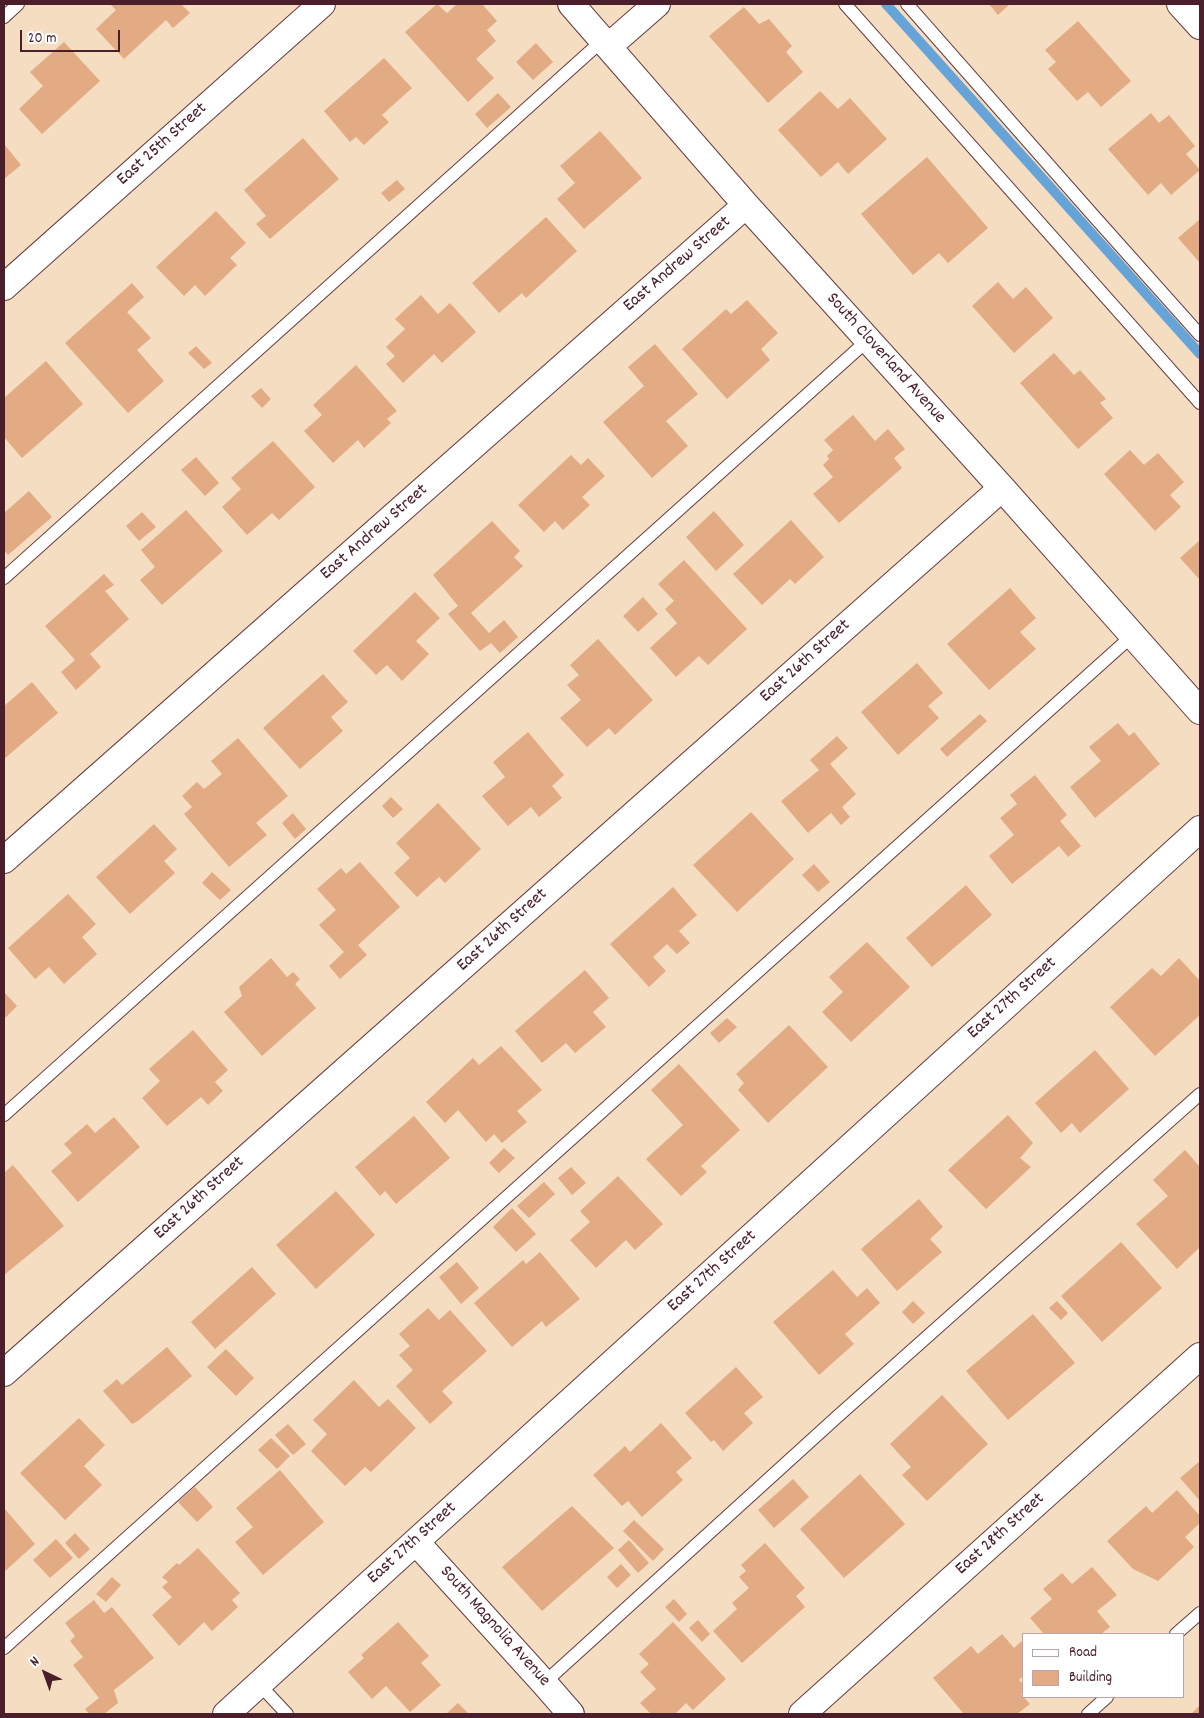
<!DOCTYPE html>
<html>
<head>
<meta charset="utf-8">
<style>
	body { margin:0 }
	#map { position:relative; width:1204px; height:1718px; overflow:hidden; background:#f4ddc0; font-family:Dekko,sans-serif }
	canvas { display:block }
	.frame { position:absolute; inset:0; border:5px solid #4a1f2b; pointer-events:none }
	.legend { position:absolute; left:1022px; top:1633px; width:162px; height:65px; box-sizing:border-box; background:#fff; border:1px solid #b7a5aa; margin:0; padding:6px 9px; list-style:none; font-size:15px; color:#4a1f2b }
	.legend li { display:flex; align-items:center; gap:10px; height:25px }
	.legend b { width:25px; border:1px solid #b7a5aa }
	.north { position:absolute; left:20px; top:1648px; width:50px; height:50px; -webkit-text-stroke:4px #fff; paint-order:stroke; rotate:318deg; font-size:14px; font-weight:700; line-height:20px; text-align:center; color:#4a1f2b }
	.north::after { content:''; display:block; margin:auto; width:18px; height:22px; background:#4a1f2b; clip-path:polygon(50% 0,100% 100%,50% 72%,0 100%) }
	.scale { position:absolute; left:20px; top:30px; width:100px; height:22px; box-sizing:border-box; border:2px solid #4a1f2b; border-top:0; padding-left:6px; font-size:15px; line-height:18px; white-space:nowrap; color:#4a1f2b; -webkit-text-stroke:4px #fff; paint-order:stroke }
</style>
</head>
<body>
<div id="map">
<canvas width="1204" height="1718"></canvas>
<div class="frame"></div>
<ul class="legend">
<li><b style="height:6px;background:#fff"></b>Road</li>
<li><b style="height:14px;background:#e2ab84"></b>Building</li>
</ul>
<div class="north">N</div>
<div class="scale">20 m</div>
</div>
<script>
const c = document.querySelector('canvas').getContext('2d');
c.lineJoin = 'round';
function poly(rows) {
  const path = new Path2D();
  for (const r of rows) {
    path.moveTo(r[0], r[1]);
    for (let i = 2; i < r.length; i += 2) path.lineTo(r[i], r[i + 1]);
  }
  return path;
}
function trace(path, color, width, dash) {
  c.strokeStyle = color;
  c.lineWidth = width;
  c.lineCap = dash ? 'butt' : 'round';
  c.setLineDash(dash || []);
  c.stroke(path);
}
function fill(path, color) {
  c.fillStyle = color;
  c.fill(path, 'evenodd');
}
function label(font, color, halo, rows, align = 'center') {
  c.font = font + ' Dekko,sans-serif';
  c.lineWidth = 4;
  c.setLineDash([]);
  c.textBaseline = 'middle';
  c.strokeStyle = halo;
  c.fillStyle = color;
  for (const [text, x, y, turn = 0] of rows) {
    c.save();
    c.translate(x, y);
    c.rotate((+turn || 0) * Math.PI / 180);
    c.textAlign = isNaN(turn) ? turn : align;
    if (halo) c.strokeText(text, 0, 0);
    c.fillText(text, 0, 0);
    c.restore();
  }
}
trace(poly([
	[886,4,1200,354]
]), '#66a4d8', 10);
fill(poly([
	[110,4,181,4,190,13,173,28,166,20,124,59,96,29,116,10],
	[437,4,447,13,457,4,482,4,497,21,487,30,496,41,476,59,494,78,468,102,405,32],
	[989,4,1010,4,998,15],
	[744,7,759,24,769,19,792,46,786,52,803,72,768,103,709,36],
	[1078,21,1131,81,1101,107,1088,92,1077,101,1048,69,1056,62,1045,50],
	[64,42,100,81,42,134,19,109,43,86,30,72],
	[536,43,553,62,533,80,516,62],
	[384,58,412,88,382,115,389,122,364,145,356,137,350,142,324,111],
	[820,91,838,109,850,98,887,139,848,174,838,162,821,177,778,130],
	[498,93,511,107,487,128,475,114],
	[1151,113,1159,123,1169,115,1195,146,1186,154,1200,170,1171,195,1161,183,1148,195,1108,149],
	[600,131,642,178,584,229,557,199,575,183,560,166],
	[303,138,339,179,270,239,256,224,266,216,244,190],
	[4,144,21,165,4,179],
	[927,157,988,228,948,263,939,253,913,275,861,214],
	[397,180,405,189,389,202,381,193],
	[216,211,246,243,230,258,237,265,205,296,195,285,184,296,156,267],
	[546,217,577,251,526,298,522,293,499,313,472,283],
	[1200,219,1200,263,1178,238],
	[998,282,1013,299,1026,287,1053,318,1014,353,972,306],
	[132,283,144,297,127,312,151,338,137,350,164,381,128,413,65,343],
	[421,295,438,314,450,303,476,332,442,363,434,354,403,383,386,364,395,356,386,347,405,329,395,319],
	[747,300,778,333,761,349,770,360,727,399,682,349,726,309,731,314],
	[655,344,698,394,666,421,688,446,652,478,603,422,644,386,628,367],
	[196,346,212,363,204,369,188,353],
	[1054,353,1074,375,1080,370,1106,399,1100,403,1113,418,1078,449,1020,383],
	[46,361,83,404,22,458,4,437,4,398],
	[356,365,397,411,387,419,391,423,364,448,358,440,333,463,304,431,322,415,313,405],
	[261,388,271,399,262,408,251,396],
	[853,415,875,441,888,429,905,449,894,458,902,468,839,523,813,494,833,477,823,465,829,459,827,456,833,450,824,440],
	[273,441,315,487,279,520,272,513,247,535,222,507,241,489,231,478],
	[1130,450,1144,465,1158,453,1184,482,1170,495,1181,507,1155,531,1104,474],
	[571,455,581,465,588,458,605,476,582,497,590,505,563,530,555,521,544,532,518,505],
	[196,457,219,483,205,496,181,470],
	[29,491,52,517,8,555,4,550,4,513],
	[186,510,223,551,162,605,140,580,155,567,141,550],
	[714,511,744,545,716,571,686,537],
	[142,512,156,527,139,541,126,526],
	[791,520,824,557,795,584,790,579,762,605,733,574],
	[492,521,520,551,514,557,523,566,471,613,489,633,504,620,518,637,500,653,491,643,480,651,448,614,458,606,433,575],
	[1200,540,1200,580,1180,558],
	[684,560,747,629,708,665,699,656,676,677,650,648,677,623,665,609,674,601,658,584],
	[104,574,114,585,105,591,129,619,90,654,101,667,76,690,61,672,75,660,45,626],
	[1010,588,1036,618,1020,632,1036,649,989,690,947,644],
	[415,592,440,618,416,641,429,654,402,681,387,665,376,675,353,651],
	[643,597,658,614,638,632,623,616],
	[598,639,653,700,615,735,609,728,587,747,560,718,581,700,567,685,579,675,570,665],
	[917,663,943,693,928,706,939,718,898,755,861,712],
	[323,674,348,702,331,717,343,731,300,769,263,728],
	[32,682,58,713,4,759,4,706],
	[980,714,987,721,947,757,940,749],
	[1118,723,1129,736,1134,732,1160,764,1095,818,1070,787,1101,761,1089,747],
	[528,732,564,775,552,786,562,798,539,817,531,807,508,826,482,796,505,777,493,762],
	[837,736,848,748,830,764,856,794,842,807,850,817,841,825,831,813,808,833,781,801,819,770,810,760],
	[238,738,288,796,256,823,267,835,229,867,184,814,192,807,182,796,197,782,204,789,222,774,211,761],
	[1035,775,1067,815,1060,821,1081,846,1068,857,1059,846,1012,884,989,856,1014,835,1000,818,1017,804,1010,795],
	[391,797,403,809,393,818,382,806],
	[438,803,481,849,445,883,439,877,417,897,394,873,410,858,396,843],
	[751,812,794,859,737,912,693,865],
	[293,813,306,829,295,839,282,823],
	[154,824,177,849,164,861,175,873,130,914,96,877],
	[360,862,400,907,358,945,367,955,340,979,329,966,344,952,319,925,336,910,317,889,341,868,346,874],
	[814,864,830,882,818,892,802,875],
	[212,872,231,890,220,900,202,883],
	[966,885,992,915,932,967,906,938],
	[673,887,697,915,679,931,690,943,677,954,667,944,653,957,666,971,649,987,610,944],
	[68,894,96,924,82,937,97,954,64,984,49,967,35,979,8,948],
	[867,942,910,987,851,1042,822,1012,843,992,829,977],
	[271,958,287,977,293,972,300,979,295,984,316,1008,262,1056,224,1012,242,996,239,987],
	[1179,958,1200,981,1200,1015,1155,1056,1110,1007,1152,968,1161,976],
	[585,970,609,998,593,1012,606,1027,575,1053,566,1043,542,1063,515,1031],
	[4,992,17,1006,4,1019],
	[727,1018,737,1027,719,1043,710,1033],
	[789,1025,828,1067,768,1123,738,1090,744,1083,736,1074],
	[193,1030,228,1070,215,1082,223,1091,208,1105,201,1097,167,1126,142,1098,160,1081,149,1069],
	[501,1046,542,1090,517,1111,527,1122,502,1143,494,1134,486,1142,458,1110,445,1123,426,1102,473,1058,479,1065],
	[1095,1050,1129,1089,1080,1133,1072,1123,1061,1133,1035,1103],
	[679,1064,740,1130,701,1166,707,1172,681,1196,646,1159,683,1125,651,1090],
	[1008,1115,1033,1143,1020,1158,1031,1167,986,1209,948,1170],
	[414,1116,450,1158,396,1204,385,1191,380,1196,355,1167],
	[114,1117,140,1147,78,1202,51,1171,72,1153,64,1144,87,1124,95,1133],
	[504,1148,515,1158,499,1173,489,1163],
	[1185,1150,1200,1167,1200,1247,1177,1269,1136,1224,1168,1196,1153,1180],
	[13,1165,64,1226,4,1275,4,1173],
	[571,1167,586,1183,572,1195,558,1178],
	[618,1176,663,1224,635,1250,626,1240,596,1268,570,1240,590,1222,580,1211],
	[544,1182,555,1194,529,1218,517,1206],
	[336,1191,375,1235,316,1289,276,1245],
	[919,1199,943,1227,930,1239,942,1252,897,1291,861,1249],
	[512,1208,536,1234,516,1252,493,1227],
	[1121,1242,1162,1288,1102,1342,1061,1296],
	[540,1252,580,1299,546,1327,542,1321,512,1347,474,1303,523,1260,526,1264],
	[457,1262,479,1288,461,1304,439,1277],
	[252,1267,276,1294,215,1349,191,1322],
	[833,1270,857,1297,867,1288,880,1303,845,1334,854,1344,819,1375,773,1322],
	[913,1301,925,1313,913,1324,902,1312],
	[1057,1301,1068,1313,1061,1320,1049,1308],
	[428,1308,439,1320,450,1310,487,1351,442,1391,453,1403,430,1424,396,1386,413,1370,399,1355,410,1346,399,1334],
	[1033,1314,1075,1363,1008,1420,966,1371],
	[167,1347,192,1376,138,1421,132,1424,103,1391,117,1379,122,1385],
	[226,1349,254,1378,236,1396,207,1367],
	[736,1367,763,1397,744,1413,753,1423,723,1451,714,1440,711,1442,685,1413],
	[354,1380,379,1407,388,1399,416,1428,371,1472,365,1467,345,1486,311,1451,327,1434,313,1420],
	[942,1395,988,1444,927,1501,902,1475,911,1467,890,1444],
	[79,1418,105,1445,84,1466,102,1485,65,1520,20,1473],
	[661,1423,692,1458,676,1472,683,1480,642,1517,628,1501,622,1506,593,1475,625,1446,630,1452],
	[288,1424,306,1444,293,1455,275,1435],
	[271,1438,290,1456,277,1469,258,1450],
	[1200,1461,1200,1501,1180,1478],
	[280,1470,324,1522,263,1575,235,1542,253,1527,236,1508],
	[860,1474,905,1524,844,1578,800,1529],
	[793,1479,809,1497,774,1528,758,1510],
	[195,1487,213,1507,197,1522,178,1502],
	[1177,1490,1200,1516,1200,1523,1185,1537,1194,1547,1158,1581,1133,1569,1107,1541,1146,1506,1152,1513],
	[572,1506,614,1548,542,1611,502,1567],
	[4,1508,35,1544,4,1572],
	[634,1520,664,1549,653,1561,623,1531],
	[75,1533,90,1549,79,1559,65,1543],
	[56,1539,73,1558,50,1578,33,1560],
	[629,1540,649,1563,638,1573,618,1550],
	[765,1543,805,1588,796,1596,805,1607,742,1663,713,1631,737,1609,732,1603,749,1588,739,1577,746,1571,741,1565],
	[198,1548,240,1593,232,1600,238,1607,212,1631,204,1622,179,1646,152,1615,172,1597,162,1587,168,1582,162,1577,177,1563,179,1565],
	[621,1564,631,1575,617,1588,607,1577],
	[1092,1567,1117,1595,1097,1611,1110,1627,1101,1634,1044,1634,1030,1618,1052,1599,1043,1589,1062,1573,1072,1584],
	[112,1577,121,1585,106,1602,96,1594],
	[674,1599,687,1614,679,1622,665,1607],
	[94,1600,104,1613,112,1607,154,1658,114,1690,118,1703,104,1714,89,1714,85,1709,99,1698,73,1665,83,1657,70,1641,75,1636,65,1623],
	[698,1620,710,1634,702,1642,689,1628],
	[398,1622,429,1656,421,1663,441,1685,410,1712,386,1686,372,1699,348,1672,364,1658,361,1655],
	[673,1622,726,1679,693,1710,686,1703,675,1714,651,1714,640,1703,656,1689,640,1672,649,1664,639,1654],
	[1002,1634,1014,1648,1023,1640,1023,1676,1019,1680,1023,1684,1023,1692,1021,1694,1030,1704,1017,1714,964,1714,933,1678,971,1646,978,1654],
	[458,1703,469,1714,446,1714],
	[1200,1705,1200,1714,1191,1714]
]), '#e2ab84');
const lane = poly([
	[845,4,1200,403],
	[907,4,1092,214,1200,335],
	[4,17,18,4],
	[4,578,604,39],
	[4,1115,868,340],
	[1176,1634,1200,1613],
	[4,1648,1133,635],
	[544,1683,838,1416,1200,1094],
	[259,1684,287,1714],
	[1088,1714,1107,1697]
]);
const street = poly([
	[571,4,746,205,1002,488,1200,711],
	[1180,4,1200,26],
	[609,46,657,4],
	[4,287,322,4],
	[4,860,746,205],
	[4,1373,1002,488],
	[416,1542,544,1683,571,1714],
	[226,1714,1200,829],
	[802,1714,1200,1356]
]);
trace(lane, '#643c41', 14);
trace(street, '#643c41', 28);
trace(lane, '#fff', 12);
trace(street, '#fff', 26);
label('18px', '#4a1f2b', '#fff', [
	["East 25th Street",163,145,-42],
	["East Andrew Street",678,265,-41],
	["South Cloverland Avenue",885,359,48],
	["East Andrew Street",375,533,-41],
	["East 26th Street",806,662,-42],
	["East 26th Street",503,931,-42],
	["East 27th Street",1013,999,-42],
	["East 26th Street",200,1199,-42],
	["East 27th Street",713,1272,-42],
	["East 28th Street",1001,1535,-42],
	["East 27th Street",413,1544,-42],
	["South Magnolia Avenue",494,1627,48]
]);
</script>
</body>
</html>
